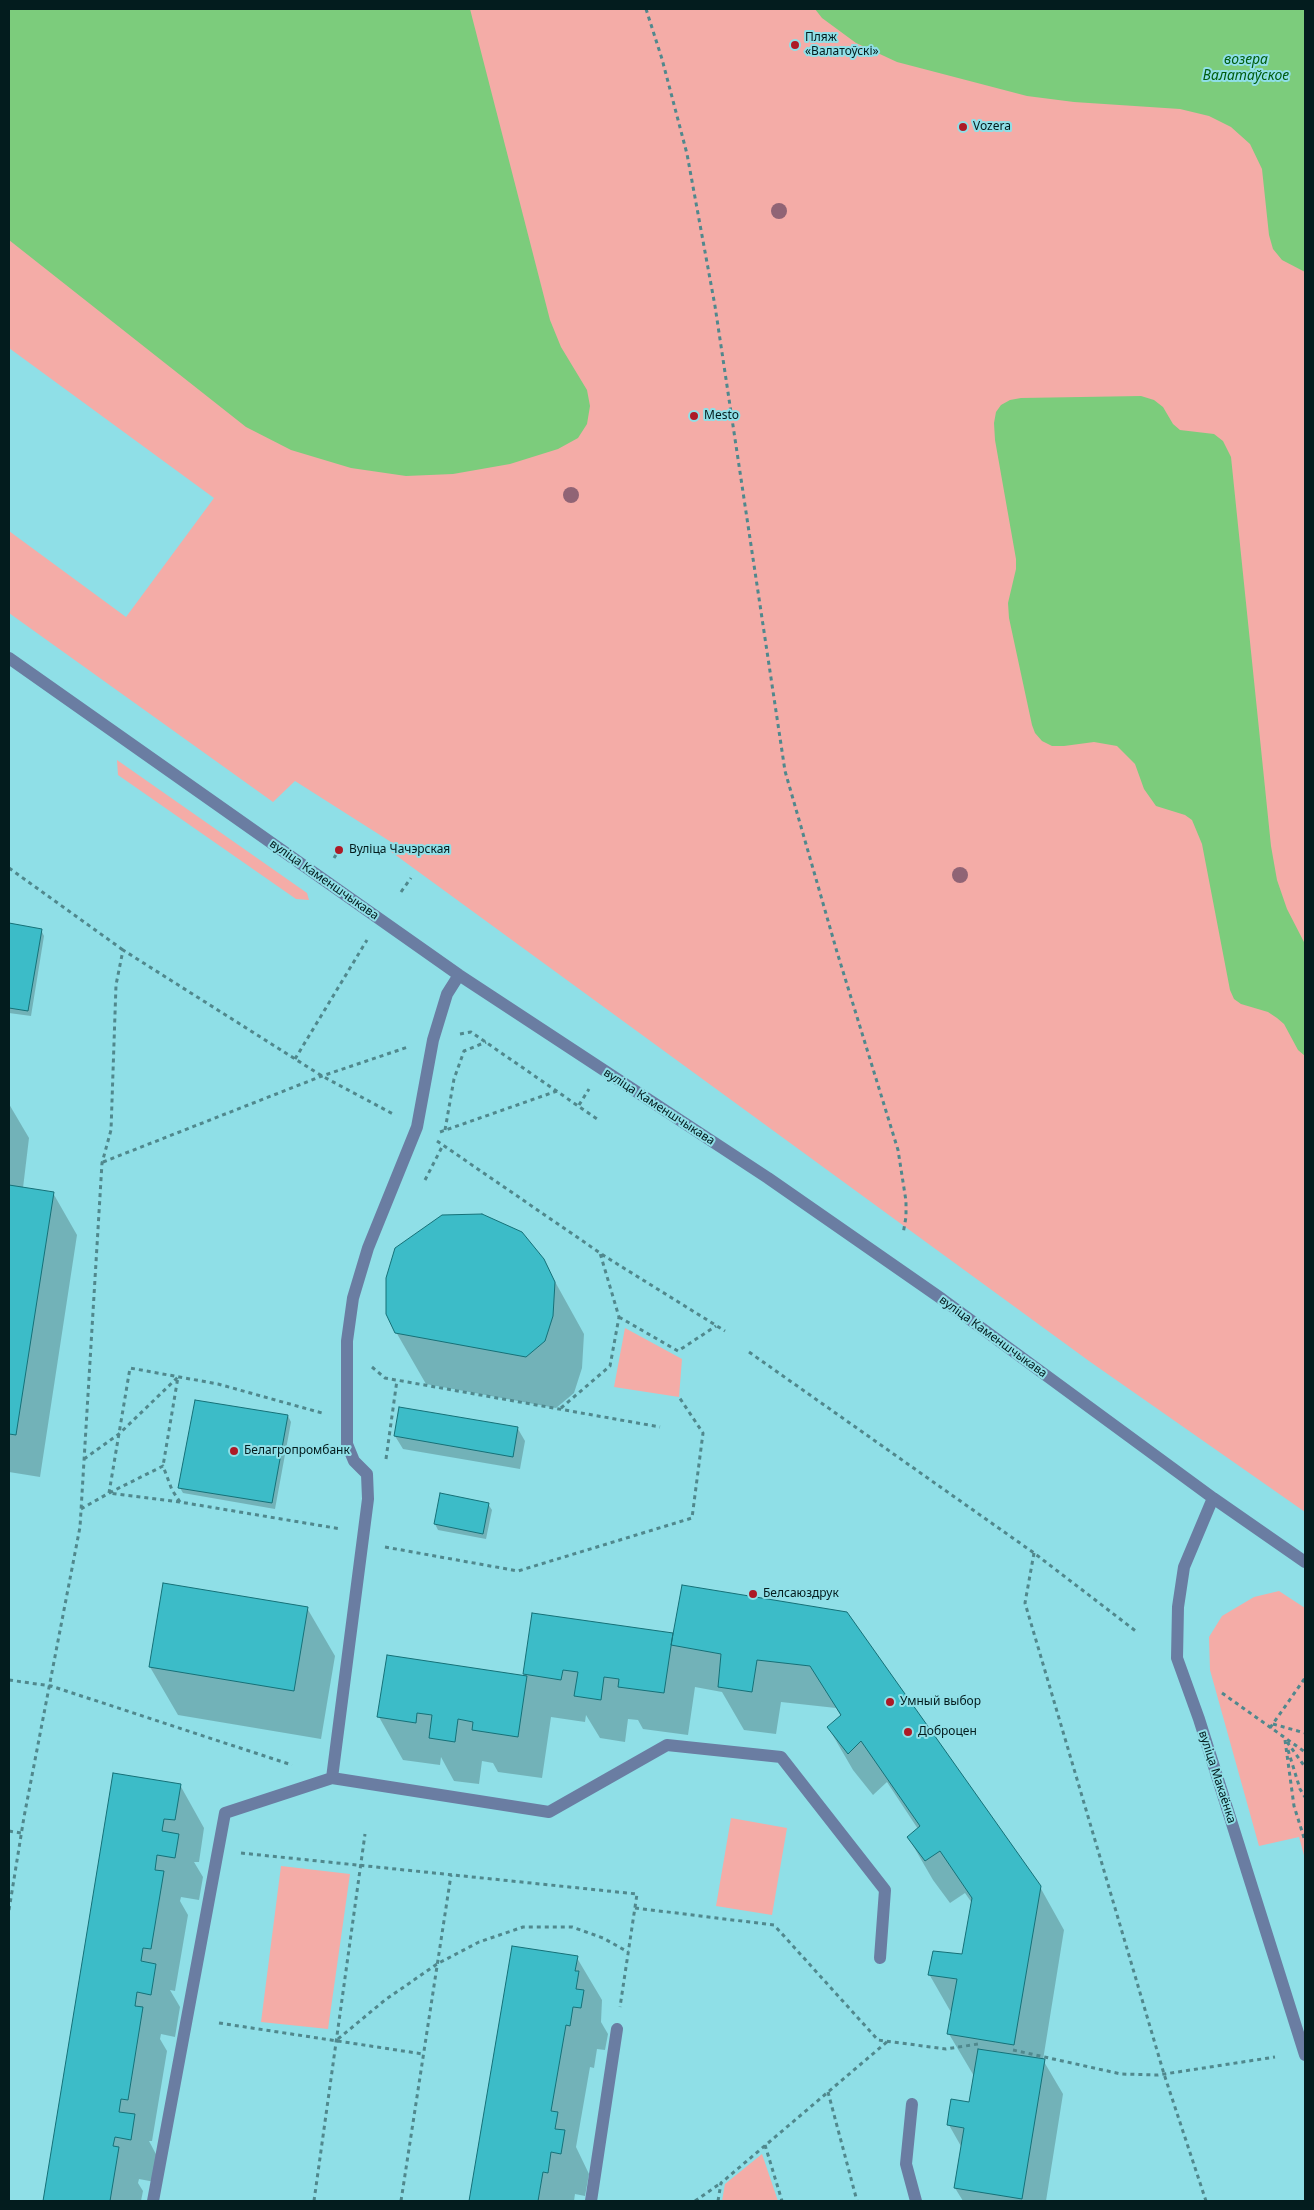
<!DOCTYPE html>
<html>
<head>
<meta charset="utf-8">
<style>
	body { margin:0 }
	#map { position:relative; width:1314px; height:2210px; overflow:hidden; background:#8fdfe7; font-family:"Noto Sans",sans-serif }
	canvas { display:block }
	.frame { position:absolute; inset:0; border:10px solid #031c1e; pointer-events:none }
</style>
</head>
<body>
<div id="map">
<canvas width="1314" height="2210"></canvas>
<div class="frame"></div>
</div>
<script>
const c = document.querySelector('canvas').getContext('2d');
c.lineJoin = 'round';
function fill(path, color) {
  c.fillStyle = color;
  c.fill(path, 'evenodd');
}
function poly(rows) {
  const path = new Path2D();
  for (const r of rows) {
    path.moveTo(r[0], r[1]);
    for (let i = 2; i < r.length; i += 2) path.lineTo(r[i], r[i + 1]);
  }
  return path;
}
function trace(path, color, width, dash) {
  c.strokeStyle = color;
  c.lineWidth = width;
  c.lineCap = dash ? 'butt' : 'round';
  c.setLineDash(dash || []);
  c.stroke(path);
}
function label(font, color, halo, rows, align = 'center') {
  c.font = font + ' "Noto Sans",sans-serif';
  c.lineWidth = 4;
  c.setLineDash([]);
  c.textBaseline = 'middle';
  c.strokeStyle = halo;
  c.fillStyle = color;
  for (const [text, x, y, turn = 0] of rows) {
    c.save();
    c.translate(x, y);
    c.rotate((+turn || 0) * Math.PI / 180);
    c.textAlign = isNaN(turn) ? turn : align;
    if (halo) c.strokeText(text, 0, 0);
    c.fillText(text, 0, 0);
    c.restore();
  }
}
fill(poly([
	[9,9,1305,9,1305,1512,1089,1361,390,851,391,842,295,781,273,802,9,613,9,531,126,617,214,498,9,348],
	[117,760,307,893,309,900,296,899,118,775],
	[625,1328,682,1359,679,1397,614,1387],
	[1279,1591,1305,1608,1305,1859,1299,1837,1259,1846,1210,1670,1209,1637,1222,1616,1254,1597],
	[731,1818,787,1828,772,1915,716,1906],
	[281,1866,350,1874,328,2029,261,2022],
	[762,2154,778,2201,722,2201,725,2184]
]), '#f4aca7');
fill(poly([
	[9,9,470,9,550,320,561,347,587,390,590,406,587,424,578,438,558,449,510,464,453,474,406,476,351,468,291,450,246,427,9,240],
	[815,9,1305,9,1305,272,1282,260,1273,249,1269,235,1262,169,1250,144,1231,127,1209,116,1180,109,1074,102,1027,96,897,62,856,43,822,18],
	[1141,396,1154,400,1163,407,1173,424,1180,430,1214,434,1223,441,1231,457,1271,846,1277,880,1287,909,1305,944,1305,1056,1298,1050,1284,1024,1277,1018,1268,1012,1241,1004,1234,999,1230,990,1202,844,1192,820,1185,815,1156,806,1144,789,1135,764,1117,746,1094,742,1064,746,1052,746,1042,741,1035,733,1032,725,1009,618,1008,603,1016,569,1016,559,995,440,994,423,996,412,1001,405,1010,400,1021,398]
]), '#7ccc7c');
fill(poly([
	[9,925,41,930,44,936,31,1016,9,1013],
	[9,1104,29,1138,23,1188,53,1193,77,1235,40,1477,9,1472],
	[543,1260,584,1334,582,1368,574,1393,556,1408,426,1384,396,1332],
	[288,1416,291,1422,275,1509,183,1493,180,1488],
	[518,1429,525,1441,520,1469,403,1449,395,1436],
	[441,1494,488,1504,492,1510,486,1539,438,1530,435,1524],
	[307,1608,335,1656,321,1739,178,1715,150,1667],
	[847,1613,1040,1887,1064,1930,1043,2060,1063,2094,1046,2201,963,2201,955,2188,962,2148,949,2125,970,2103,974,2076,949,2034,952,2014,929,1974,963,1955,972,1903,965,1893,950,1903,933,1880,908,1837,918,1829,887,1782,873,1795,853,1770,828,1727,841,1716,836,1708,781,1702,776,1734,744,1730,722,1692,695,1687,688,1735,643,1729,638,1720,628,1719,625,1742,600,1738,586,1715,585,1722,551,1717,542,1778,498,1772,493,1763,482,1761,479,1784,454,1781,441,1757,440,1765,403,1760,379,1717,524,1677,533,1614,674,1634],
	[114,1774,180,1785,204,1828,199,1862,194,1862,203,1877,199,1900,181,1897,180,1901,188,1915,175,1991,170,1990,180,2007,175,2037,161,2034,160,2039,167,2051,152,2141,149,2141,158,2158,155,2182,139,2179,138,2183,143,2191,141,2201,44,2201],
	[514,1947,577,1958,602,2000,601,2022,608,2034,605,2050,597,2049,594,2068,590,2067,576,2147,589,2174,585,2196,575,2194,574,2201,470,2201]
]), '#0003');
const building = poly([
	[9,923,42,929,28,1011,9,1008,9,923],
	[9,1185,54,1192,16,1435,9,1434,9,1185],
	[482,1214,522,1232,544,1259,555,1282,553,1316,545,1341,526,1357,395,1333,386,1314,386,1278,395,1248,442,1215,482,1214],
	[195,1400,288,1415,272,1503,178,1488,195,1400],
	[399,1407,518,1427,513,1457,394,1436,399,1407],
	[440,1493,489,1503,483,1534,434,1524,440,1493],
	[163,1583,308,1607,294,1691,149,1667,163,1583],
	[682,1585,847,1612,1041,1886,1014,2045,947,2034,957,1979,928,1975,933,1951,962,1954,972,1898,940,1851,925,1861,907,1837,920,1826,861,1741,848,1754,827,1727,841,1715,810,1666,757,1660,752,1692,718,1687,721,1654,671,1645,682,1585],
	[532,1613,673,1633,664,1693,618,1687,619,1679,604,1677,601,1700,574,1696,578,1672,563,1670,561,1680,523,1674,532,1613],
	[387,1655,527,1676,518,1737,472,1730,473,1722,458,1719,455,1742,429,1738,432,1715,417,1713,416,1723,377,1717,387,1655],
	[113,1773,181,1784,175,1820,164,1819,162,1831,179,1834,175,1858,157,1855,155,1870,164,1871,151,1949,143,1948,141,1961,156,1964,151,1995,137,1992,135,2006,143,2007,128,2100,121,2099,119,2112,135,2114,131,2140,115,2137,113,2146,119,2147,110,2201,43,2201,113,1773],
	[512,1946,578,1956,575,1971,579,1971,576,1989,584,1990,581,2008,573,2007,570,2026,566,2025,551,2111,558,2112,555,2129,565,2130,561,2154,551,2152,548,2173,543,2172,538,2201,469,2201,512,1946],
	[978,2049,1045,2059,1022,2199,954,2188,964,2128,947,2125,949,2111,951,2099,969,2102,978,2049]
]);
fill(building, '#3cbcc8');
trace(building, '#157077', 1);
trace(poly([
	[646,9,662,59,687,154,715,306,785,771,837,952,898,1150,906,1201,906,1217,903,1234],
	[334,858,339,850],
	[9,868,123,950],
	[401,892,411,878],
	[460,1034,471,1032,597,1119],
	[295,1059,367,940],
	[579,1105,589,1089],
	[445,1130,454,1079,464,1051,486,1042],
	[440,1132,557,1091],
	[437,1141,606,1257,725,1331],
	[103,1162,322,1076,408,1047],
	[425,1180,443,1145],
	[619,1317,678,1351,716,1326],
	[749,1352,1034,1553,1137,1632],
	[372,1367,385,1378,660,1427],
	[561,1408,610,1366,619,1317,600,1253],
	[84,1459,119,1434,178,1377,163,1466],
	[386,1459,397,1380],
	[180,1502,172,1490,163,1466,109,1493,180,1502,341,1529],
	[81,1509,109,1493,130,1368,218,1384,322,1413],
	[385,1547,518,1571,692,1518,703,1433,679,1397],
	[1034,1553,1025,1603,1164,2074,1206,2201],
	[9,1680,51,1686,292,1765],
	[1222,1693,1305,1752],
	[1273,1724,1305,1733],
	[1270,1728,1305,1678],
	[1285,1740,1294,1806,1305,1841],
	[1287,1742,1305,1767],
	[1288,1750,1300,1789,1305,1797],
	[9,1831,21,1833],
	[241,1853,637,1894,620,2007],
	[635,1908,774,1925,878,2040,946,2049,978,2044],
	[9,1910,24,1817,80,1527,102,1163,111,1130,116,985,123,950,322,1076,395,1115],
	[219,2023,423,2054],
	[338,2039,385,2000,437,1964,479,1942,523,1927,572,1927,603,1938,628,1952],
	[1013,2050,1121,2074,1158,2075,1275,2057],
	[828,2092,857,2201],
	[765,2145,782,2201],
	[314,2201,365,1834],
	[401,2201,451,1875],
	[695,2201,721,2183],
	[718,2201,721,2183,888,2041]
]), '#50888d', 3, [4, 4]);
trace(poly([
	[9,658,459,975,768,1178,942,1299,1213,1498,1305,1562],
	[1213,1498,1184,1567,1178,1607,1177,1658,1199,1719,1305,2055],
	[332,1778,368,1499,367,1474,354,1461,347,1444,347,1341,353,1298,368,1248,417,1127,433,1040,447,994,459,975],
	[912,2104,906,2164,916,2201],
	[153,2201,225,1813,332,1778,549,1812,667,1745,781,1757,885,1890,880,1958],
	[591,2201,617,2029]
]), '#6a7da2', 12);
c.fillStyle = '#906475';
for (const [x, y] of [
	[779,211],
	[571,495],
	[960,875]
]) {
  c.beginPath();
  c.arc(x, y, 8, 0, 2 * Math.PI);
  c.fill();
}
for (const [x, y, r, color] of [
	[795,45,5,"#ad1a26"],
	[963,127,5,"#ad1a26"],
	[694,416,5,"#ad1a26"],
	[339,850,5,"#ad1a26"],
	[234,1451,5,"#ad1a26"],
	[753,1594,5,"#ad1a26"],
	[890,1702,5,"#ad1a26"],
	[908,1732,5,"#ad1a26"]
]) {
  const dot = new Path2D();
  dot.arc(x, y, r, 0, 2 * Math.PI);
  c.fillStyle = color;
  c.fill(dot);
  trace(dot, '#8fdfe7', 2);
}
label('12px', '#031c1e', '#8fdfe7', [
	["Пляж",805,38],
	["«Валатоўскі»",805,52],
	["Vozera",973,127],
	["Mesto",704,416],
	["Вуліца Чачэрская",349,850],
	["Белагропромбанк",244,1451],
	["Белсаюздрук",763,1594],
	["Умный выбор",900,1702],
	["Доброцен",918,1732]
], 'left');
label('12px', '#031c1e', '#8fdfe7', [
	["вуліца Каменшчыкава",324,880,35],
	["вуліца Каменшчыкава",659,1107,33],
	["вуліца Каменшчыкава",993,1337,36],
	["вуліца Макаёнка",1217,1777,72]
]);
label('italic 14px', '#015d0f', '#8fdfe7', [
	["возера",1246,60],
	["Валатаўское",1246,76]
]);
</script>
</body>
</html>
